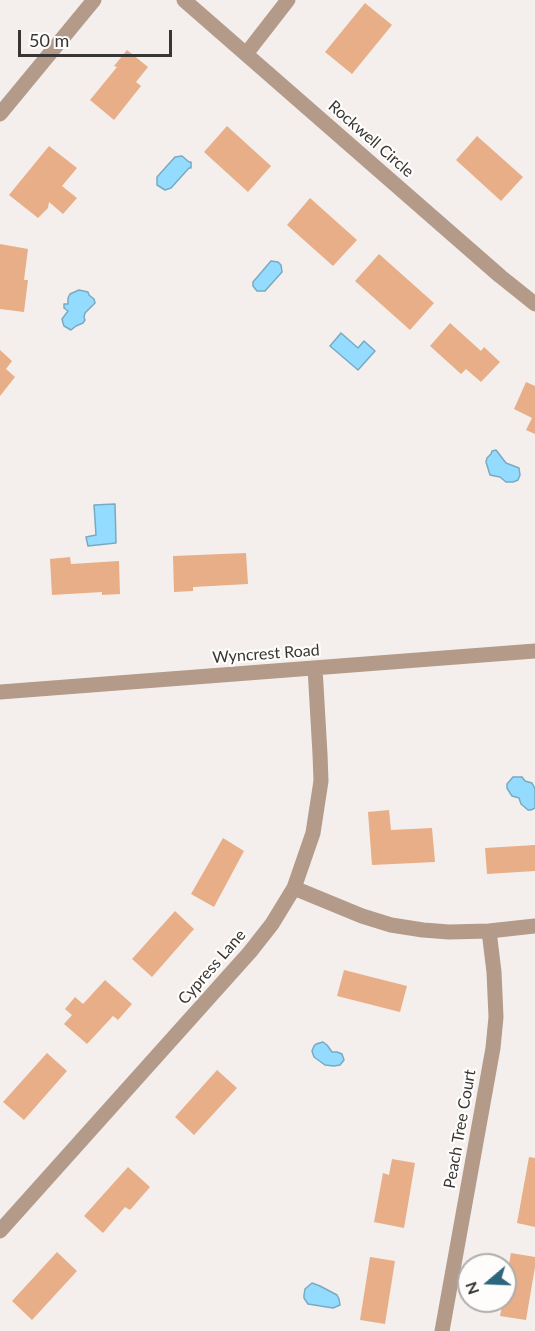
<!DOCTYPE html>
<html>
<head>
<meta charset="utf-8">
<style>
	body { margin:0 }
	#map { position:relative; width:535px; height:1331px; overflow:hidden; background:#f4efec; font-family:Lato,sans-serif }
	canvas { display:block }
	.north { position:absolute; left:457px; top:1253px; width:60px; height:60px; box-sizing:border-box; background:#fffdfc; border:2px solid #afadac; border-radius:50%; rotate:251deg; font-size:16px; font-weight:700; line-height:24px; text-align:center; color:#373634 }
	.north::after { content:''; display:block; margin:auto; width:21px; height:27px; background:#2c657e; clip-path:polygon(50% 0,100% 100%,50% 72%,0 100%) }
	.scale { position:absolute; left:18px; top:30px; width:154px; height:27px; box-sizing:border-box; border:3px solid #373634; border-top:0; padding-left:8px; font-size:18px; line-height:21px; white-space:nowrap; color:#373634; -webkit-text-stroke:4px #fffdfc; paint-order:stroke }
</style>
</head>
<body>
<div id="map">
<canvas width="535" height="1331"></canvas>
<div class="north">N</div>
<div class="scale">50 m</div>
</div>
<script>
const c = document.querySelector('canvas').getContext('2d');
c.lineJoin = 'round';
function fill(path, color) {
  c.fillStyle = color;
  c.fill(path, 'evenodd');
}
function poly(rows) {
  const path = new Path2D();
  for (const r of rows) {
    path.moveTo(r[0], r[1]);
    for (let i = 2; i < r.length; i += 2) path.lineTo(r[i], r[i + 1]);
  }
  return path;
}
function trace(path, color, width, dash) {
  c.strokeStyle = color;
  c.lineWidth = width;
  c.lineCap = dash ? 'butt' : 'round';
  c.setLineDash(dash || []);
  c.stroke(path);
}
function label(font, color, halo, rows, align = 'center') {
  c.font = font + ' Lato,sans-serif';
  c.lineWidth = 4.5;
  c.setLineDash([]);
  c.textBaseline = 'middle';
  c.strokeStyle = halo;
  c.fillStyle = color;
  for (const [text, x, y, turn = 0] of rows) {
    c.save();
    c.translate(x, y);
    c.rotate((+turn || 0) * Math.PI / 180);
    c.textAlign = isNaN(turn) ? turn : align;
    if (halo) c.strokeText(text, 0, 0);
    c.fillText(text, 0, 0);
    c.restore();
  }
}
const water = poly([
	[182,156,189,162,191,162,191,168,189,168,171,188,165,190,157,185,157,177,175,157,182,156],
	[271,261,278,262,281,265,282,272,265,291,257,291,253,286,253,282,271,261],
	[79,290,88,292,89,295,94,299,95,303,85,313,84,317,85,320,83,323,76,326,71,330,64,326,63,323,62,319,68,311,64,308,64,304,68,304,68,298,70,294,79,290],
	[341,333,358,348,364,341,375,351,358,370,330,346,341,333],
	[496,450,506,463,519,468,520,475,518,480,513,482,506,482,500,477,490,475,486,462,487,458,491,454,492,451,496,450],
	[115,504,116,543,88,546,86,537,96,535,94,505,115,504],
	[513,777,522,777,525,781,532,783,535,789,535,808,531,810,528,810,521,804,519,798,512,796,510,793,507,788,507,784,513,777],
	[323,1042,327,1045,332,1052,337,1052,342,1054,344,1060,340,1065,334,1066,325,1065,314,1057,312,1051,314,1046,316,1044,323,1042],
	[312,1283,320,1286,337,1295,339,1299,340,1305,333,1308,308,1304,304,1298,304,1295,305,1289,312,1283]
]);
fill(water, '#94dcff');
trace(water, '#78aac2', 1.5);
fill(poly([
	[365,3,392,25,352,74,325,52],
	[127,50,148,67,136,82,141,86,114,120,90,100,117,67,114,66],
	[227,126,271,166,248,192,204,152],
	[477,136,523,177,501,201,456,160],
	[49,146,77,168,62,186,77,198,63,214,49,202,48,208,38,218,9,195],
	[310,198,357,240,333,266,287,225],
	[0,244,28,249,24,280,28,280,24,312,0,309],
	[379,254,434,303,410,330,355,281],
	[450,323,481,351,484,347,500,362,481,382,466,369,461,374,430,346],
	[0,350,12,361,6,369,15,377,0,396],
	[526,382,535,386,535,434,526,430,532,418,514,409],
	[246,553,248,584,193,587,193,591,174,592,173,556],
	[70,557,71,564,119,561,120,594,102,595,102,592,52,595,50,559],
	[389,810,391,830,432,828,435,862,372,865,368,812],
	[223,838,244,851,214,907,191,894],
	[535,845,535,871,487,874,485,848],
	[175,911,194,929,152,977,132,959],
	[344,970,407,986,400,1012,337,996],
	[105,980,132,1004,118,1020,113,1016,87,1044,64,1024,72,1015,65,1009,75,997,83,1004],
	[47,1053,67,1071,24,1120,3,1102],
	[217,1070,237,1088,194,1135,175,1117],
	[529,1157,535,1158,535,1227,517,1223],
	[392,1159,415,1163,404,1228,374,1222,383,1173,389,1175],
	[128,1167,150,1187,130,1210,125,1207,103,1233,84,1216],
	[57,1252,77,1271,32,1320,12,1301],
	[511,1253,535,1257,535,1267,526,1320,500,1316,503,1301,505,1301,505,1288],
	[370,1257,395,1261,385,1324,360,1320]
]), '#e8ae87');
trace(poly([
	[184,0,500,276,535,304],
	[246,54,288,0],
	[0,114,94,0],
	[0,692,535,651],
	[294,888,362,916,391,925,423,930,449,932,489,931,535,926],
	[0,1231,250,952,272,924,294,888,313,833,321,781,320,754,315,668],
	[442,1331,493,1048,496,1017,494,972,489,931]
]), '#b39a89', 15);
label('16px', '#373634', '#fffdfc', [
	["Rockwell Circle",371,139,41],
	["Wyncrest Road",266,654,-4],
	["Cypress Lane",212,967,-49],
	["Peach Tree Court",460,1129,-80]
]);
</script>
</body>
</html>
